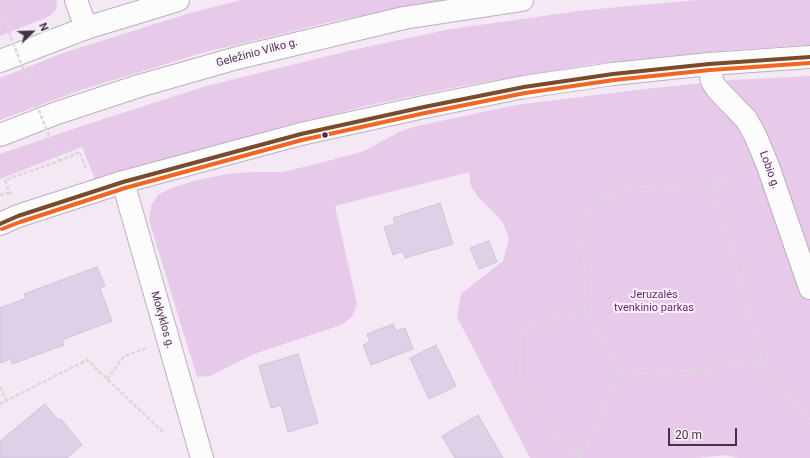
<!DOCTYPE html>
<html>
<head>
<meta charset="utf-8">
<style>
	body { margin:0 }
	#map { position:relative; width:810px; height:458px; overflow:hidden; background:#f3e8f4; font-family:Roboto,sans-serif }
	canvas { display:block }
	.north { position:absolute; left:12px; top:12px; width:40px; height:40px; -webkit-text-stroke:3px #fef4ff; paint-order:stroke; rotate:67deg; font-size:11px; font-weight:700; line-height:16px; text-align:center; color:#453247 }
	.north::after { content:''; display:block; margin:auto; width:14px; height:18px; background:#453247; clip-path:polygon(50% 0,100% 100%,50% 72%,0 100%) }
	.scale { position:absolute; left:668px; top:428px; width:69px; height:18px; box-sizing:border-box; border:2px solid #453247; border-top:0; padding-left:5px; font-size:12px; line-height:14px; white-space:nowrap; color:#453247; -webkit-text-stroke:3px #fef4ff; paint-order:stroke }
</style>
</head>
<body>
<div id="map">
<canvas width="810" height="458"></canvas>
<div class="north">N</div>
<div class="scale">20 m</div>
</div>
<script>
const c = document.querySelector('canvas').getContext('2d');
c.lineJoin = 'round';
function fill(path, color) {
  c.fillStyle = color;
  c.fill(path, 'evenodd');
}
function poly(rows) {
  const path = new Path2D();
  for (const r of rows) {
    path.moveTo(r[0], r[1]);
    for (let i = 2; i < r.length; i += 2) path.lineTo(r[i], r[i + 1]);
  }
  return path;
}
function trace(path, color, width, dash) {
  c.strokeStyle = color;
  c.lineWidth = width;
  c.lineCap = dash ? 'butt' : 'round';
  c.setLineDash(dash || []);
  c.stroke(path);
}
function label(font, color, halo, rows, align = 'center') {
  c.font = font + ' Roboto,sans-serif';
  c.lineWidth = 4;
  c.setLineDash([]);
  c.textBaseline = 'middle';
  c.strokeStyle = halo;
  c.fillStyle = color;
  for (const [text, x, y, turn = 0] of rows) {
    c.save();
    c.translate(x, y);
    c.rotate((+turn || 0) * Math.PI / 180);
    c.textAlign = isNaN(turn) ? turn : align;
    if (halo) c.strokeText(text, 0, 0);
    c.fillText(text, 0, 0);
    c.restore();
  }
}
fill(poly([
	[0,0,57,0,56,9,50,16,0,36],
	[241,0,449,0,339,20,202,53,81,90,0,120,0,78,66,52,190,13],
	[697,0,810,0,810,45,730,50,594,64,462,86,365,106,95,179,82,147,0,179,0,154,76,128,203,87,352,50,451,29,586,10],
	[810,76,810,458,738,458,728,455,697,458,530,458,457,317,461,294,503,261,509,238,502,221,479,198,471,186,469,172,335,206,357,304,352,317,341,325,254,354,210,376,197,377,149,220,151,206,159,194,177,186,202,179,228,174,252,172,283,172,328,161,364,151,399,132,417,126,516,105,645,89,732,80]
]), '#e7c9ea');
const building = poly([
	[440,203,453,244,405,258,403,251,393,255,384,227,395,224,393,218,440,203],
	[489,241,497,262,479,269,470,248,489,241],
	[97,267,105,286,100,288,112,321,62,340,64,345,12,364,11,359,0,363,0,308,26,298,24,294,97,267],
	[393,324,396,331,405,328,413,349,371,365,363,345,370,342,367,334,393,324],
	[436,345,456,386,429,399,410,358,436,345],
	[298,354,318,423,288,432,281,405,271,408,259,366,298,354],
	[45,404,59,421,61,419,82,445,67,458,0,458,0,441,45,404],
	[478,415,503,458,455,458,442,436,478,415]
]);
fill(building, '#ded1e7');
trace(building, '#cec4d5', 1);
const minor = poly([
	[76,0,86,28],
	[709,64,712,81,717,89,746,119,755,135,768,166,810,288],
	[123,182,202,458],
	[0,224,18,216,123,182,301,134,424,107,524,87,613,74,709,64,810,57]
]);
const highway = poly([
	[0,61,86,28,178,0],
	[0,135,57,113,139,86,237,58,404,18,522,0]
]);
trace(minor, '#bdafbe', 24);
trace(highway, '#bdafbe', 24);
trace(poly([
	[59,161,80,152,86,168,85,169],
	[713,183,763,364,793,404,810,420],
	[12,192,10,193,5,180,59,161,57,157],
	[0,195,10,193],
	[620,374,674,372,763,364],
	[107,379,124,356,147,348],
	[0,387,7,401],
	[0,404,87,360,164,433],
	[581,456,558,442,520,374,521,329,585,310],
	[580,458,594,432,620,374,585,310,585,268,576,229,595,200,629,188,713,183,747,173]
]), '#dbd7db', 2.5, [4, 2]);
trace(minor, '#fdfcfd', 22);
trace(highway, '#fdfcfd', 22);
trace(poly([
	[0,9,57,157]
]), '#dbd7db', 2.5, [4, 2]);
trace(poly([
	[0,224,18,216,123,182,301,134,424,107,524,87,613,74,709,64,810,57]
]), '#7a4b2a', 4);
trace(poly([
	[2,229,20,222,125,188,302,140,425,113,525,93,614,80,710,70,810,63]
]), '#f26522', 4);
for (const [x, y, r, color] of [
	[325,135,3.5,"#453247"]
]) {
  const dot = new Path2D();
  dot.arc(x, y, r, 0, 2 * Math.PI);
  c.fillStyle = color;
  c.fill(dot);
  trace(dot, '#fef4ff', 1.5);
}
label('11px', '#453247', '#fef4ff', [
	["Geležinio Vilko g.",257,53,-15],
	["Lobio g.",769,170,70],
	["Mokyklos g.",162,320,74]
]);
label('11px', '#691c71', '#fef4ff', [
	["Jeruzalės",654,295],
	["tvenkinio parkas",654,308]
]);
</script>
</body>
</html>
